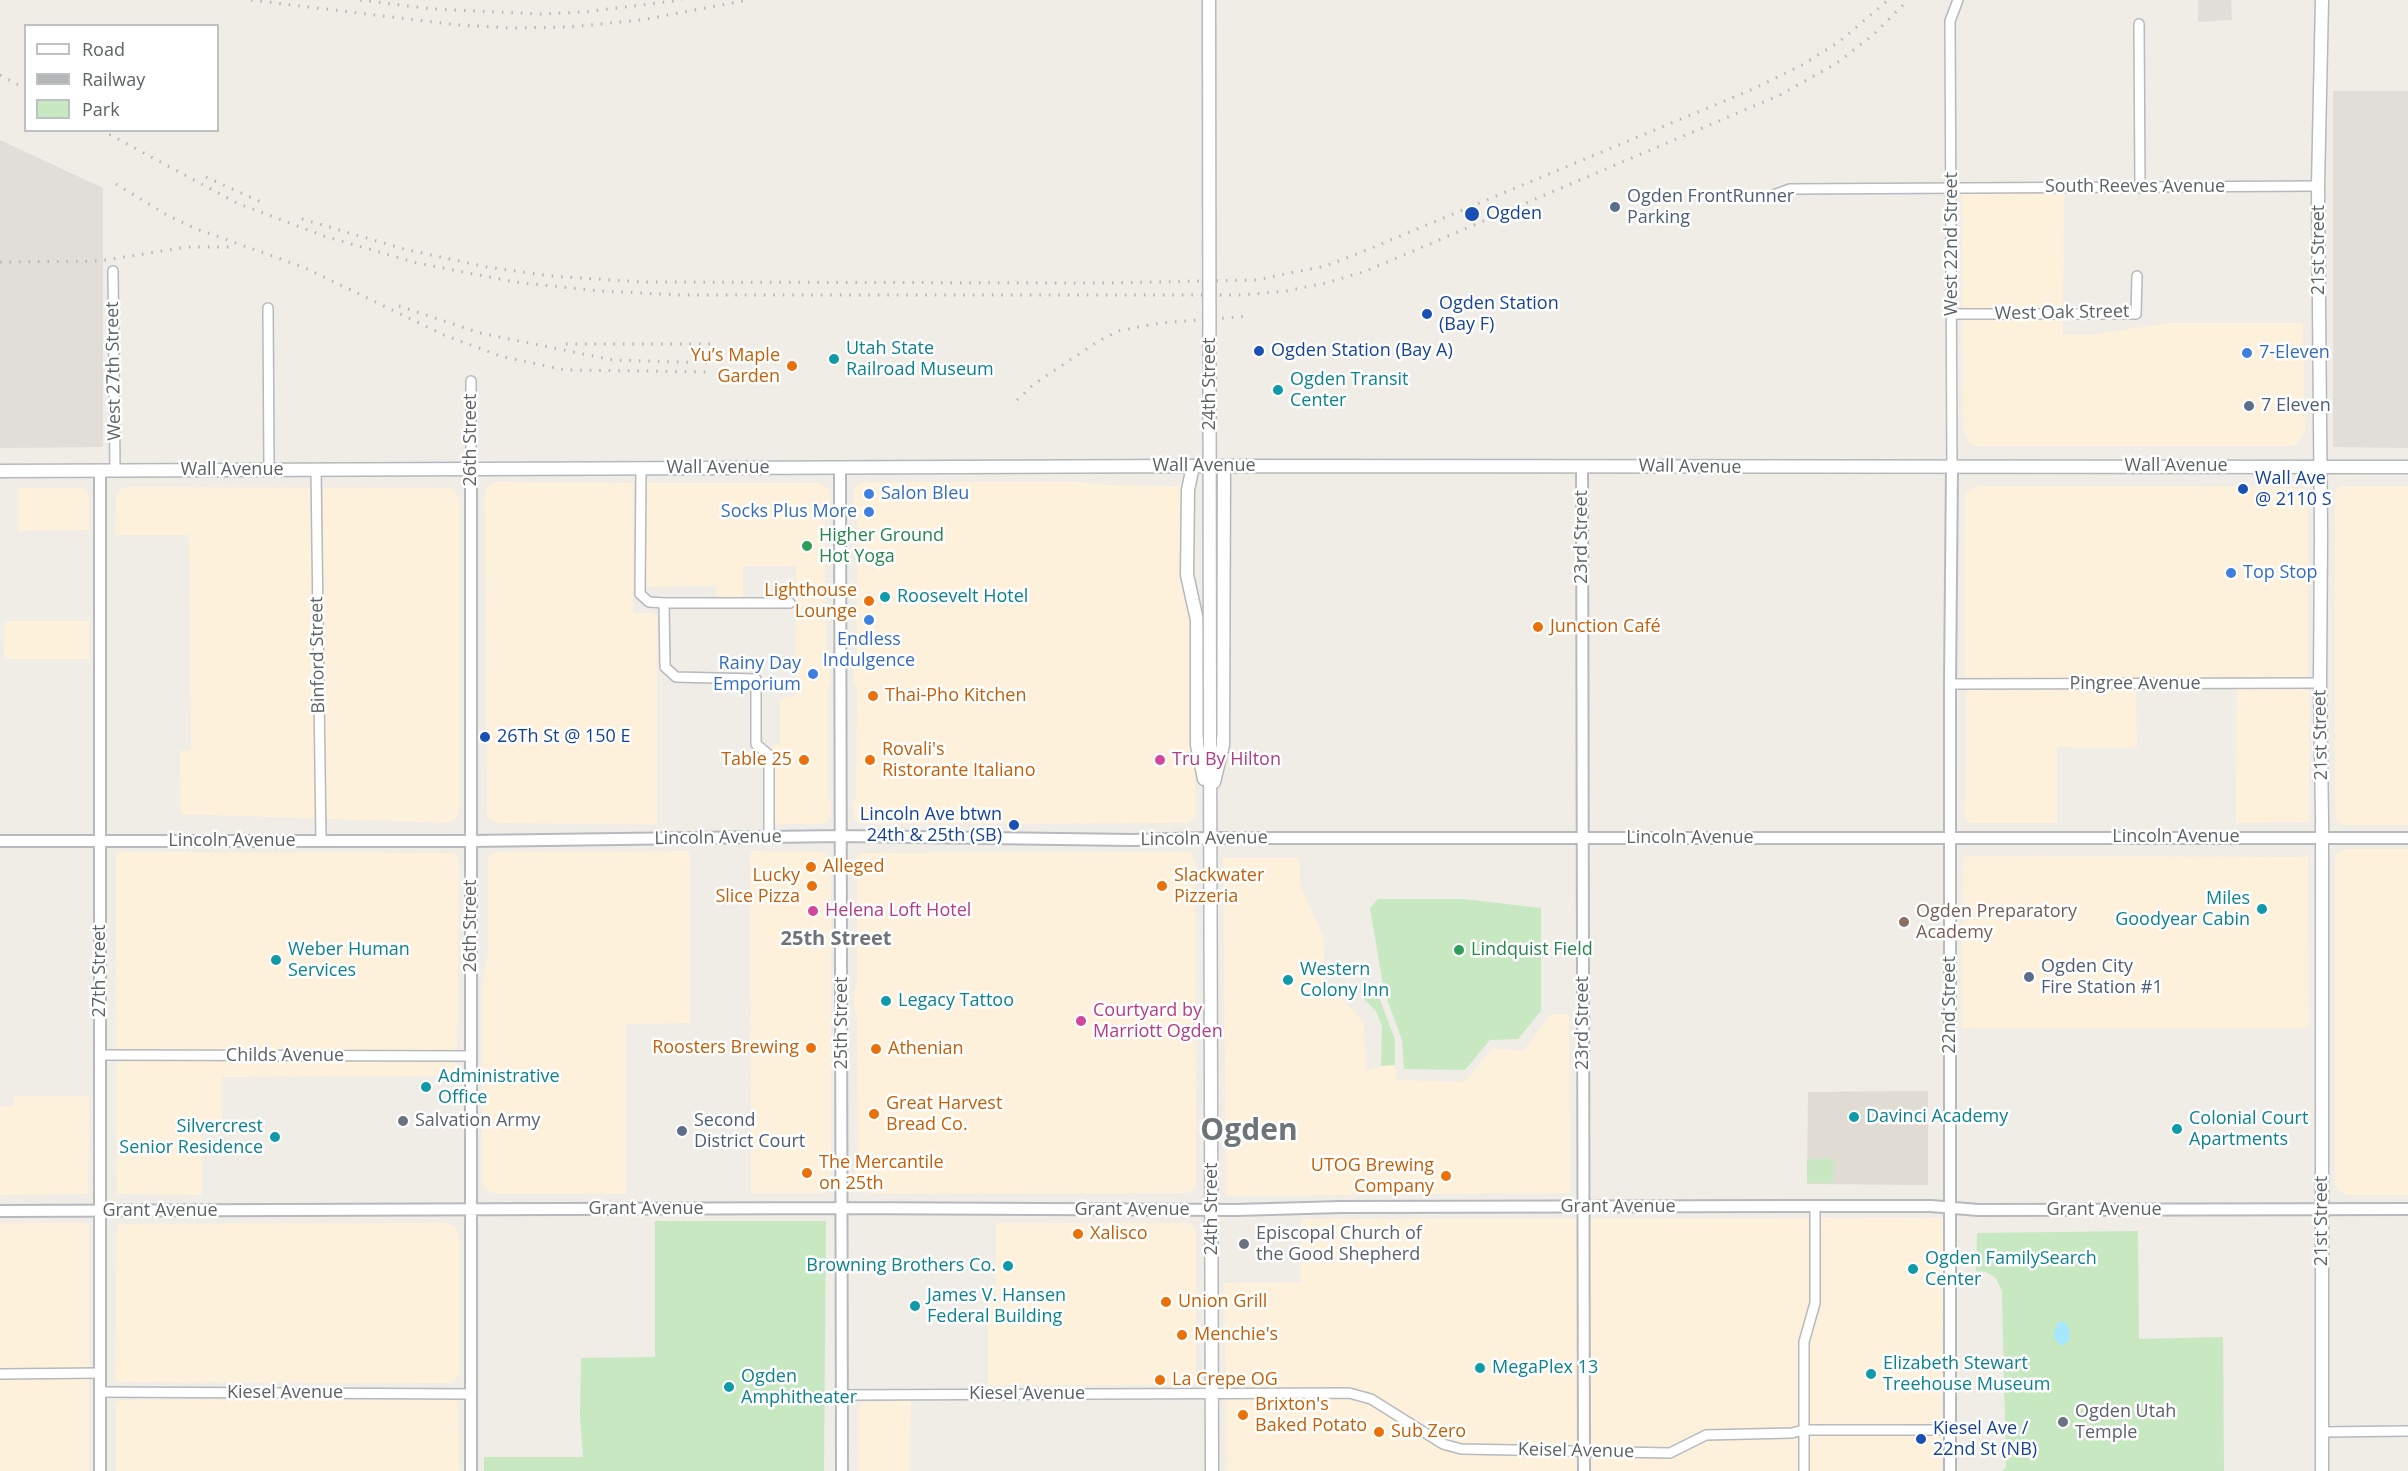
<!DOCTYPE html>
<html>
<head>
<meta charset="utf-8">
<style>
	body { margin:0 }
	#map { position:relative; width:2408px; height:1471px; overflow:hidden; background:#f0ece6; font-family:"Open Sans",sans-serif }
	canvas { display:block }
	.legend { position:absolute; left:24px; top:24px; width:195px; height:108px; box-sizing:border-box; background:#fff; border:2px solid #bec1c2; margin:0; padding:8px 10px; list-style:none; font-size:18px; color:#5d6366 }
	.legend li { display:flex; align-items:center; gap:12px; height:30px }
	.legend b { width:30px; border:2px solid #bec1c2 }
</style>
</head>
<body>
<div id="map">
<canvas width="2408" height="1471"></canvas>
<ul class="legend">
<li><b style="height:8px;background:#fff"></b>Road</li>
<li><b style="height:8px;background:#b4b5b6"></b>Railway</li>
<li><b style="height:16px;background:#c8e8c2"></b>Park</li>
</ul>
</div>
<script>
const c = document.querySelector('canvas').getContext('2d');
c.lineJoin = 'round';
function fill(path, color) {
  c.fillStyle = color;
  c.fill(path, 'evenodd');
}
function poly(rows) {
  const path = new Path2D();
  for (const r of rows) {
    path.moveTo(r[0], r[1]);
    for (let i = 2; i < r.length; i += 2) path.lineTo(r[i], r[i + 1]);
  }
  return path;
}
function trace(path, color, width, dash) {
  c.strokeStyle = color;
  c.lineWidth = width;
  c.lineCap = dash ? 'butt' : 'round';
  c.setLineDash(dash || []);
  c.stroke(path);
}
function label(font, color, halo, rows, align = 'center') {
  c.font = font + ' "Open Sans",sans-serif';
  c.lineWidth = 5;
  c.setLineDash([]);
  c.textBaseline = 'middle';
  c.strokeStyle = halo;
  c.fillStyle = color;
  for (const [text, x, y, turn = 0] of rows) {
    c.save();
    c.translate(x, y);
    c.rotate((+turn || 0) * Math.PI / 180);
    c.textAlign = isNaN(turn) ? turn : align;
    if (halo) c.strokeText(text, 0, 0);
    c.fillText(text, 0, 0);
    c.restore();
  }
}
fill(poly([
	[2064,192,2063,335,2097,334,2168,323,2303,323,2305,431,2295,446,1975,446,1970,444,1963,431,1962,193],
	[495,482,633,483,633,613,654,613,657,617,657,824,495,823,487,816,485,495,487,488],
	[861,482,1081,482,1103,485,1180,486,1184,489,1195,629,1195,816,1191,821,1187,823,862,824,855,820,853,802,856,797,857,688,854,684,854,665,857,660,857,515,853,511,854,489],
	[644,483,819,483,829,489,831,510,825,516,826,660,830,665,830,683,827,688,827,797,831,802,831,814,827,822,823,824,774,824,773,745,780,745,780,698,795,697,796,566,743,566,743,598,717,598,716,586,643,587],
	[1977,486,2193,486,2301,488,2308,501,2308,677,2304,679,1967,678,1965,675,1965,495,1969,490],
	[2339,486,2408,486,2408,825,2343,825,2338,822,2335,816,2335,493],
	[126,487,449,488,454,490,459,498,459,812,455,819,450,823,181,814,180,751,191,750,189,535,115,535,116,497,119,490],
	[18,488,82,488,87,492,89,498,89,530,18,531],
	[5,621,89,621,89,659,4,659],
	[1971,689,2136,689,2137,748,2057,747,2057,823,1969,823,1965,817,1966,693,1967,690],
	[2237,689,2306,689,2309,691,2309,821,2307,822,2236,823],
	[2344,849,2408,849,2408,1195,2347,1195,2338,1191,2335,1184,2335,858,2338,852],
	[690,851,690,1023,626,1024,626,1194,496,1194,489,1192,483,1186,482,1180,482,988,488,953,488,857,496,852],
	[750,851,824,852,831,860,831,1184,825,1193,751,1193],
	[118,852,455,853,459,860,457,1076,222,1077,222,1127,202,1128,202,1195,117,1194,116,854],
	[1185,852,1191,853,1195,862,1196,1185,1192,1191,1189,1193,876,1194,857,1191,854,1185,854,1171,858,1166,857,1014,854,1010,854,990,857,986,857,880,854,875,857,856,861,853],
	[1963,856,2308,857,2309,1028,1962,1028],
	[1223,858,1299,858,1301,887,1323,936,1325,980,1364,1022,1366,1071,1381,1066,1395,1065,1397,1080,1464,1082,1492,1049,1524,1050,1551,1014,1569,1014,1570,1193,1226,1196],
	[14,1096,89,1096,88,1194,0,1195,0,1107,14,1106],
	[1943,1218,1942,1471,1227,1471,1224,1283,1301,1282,1301,1219],
	[0,1223,85,1223,89,1225,89,1471,0,1471],
	[447,1223,456,1228,459,1239,459,1375,452,1383,118,1382,115,1380,117,1224],
	[996,1223,1189,1223,1193,1225,1196,1232,1196,1382,1190,1385,988,1385,988,1303,996,1302],
	[896,1399,911,1399,910,1471,859,1471,859,1405,863,1402,891,1402],
	[119,1400,456,1400,458,1403,459,1471,116,1471,116,1403]
]), '#fef1dc');
fill(poly([
	[2198,0,2231,0,2232,20,2198,22],
	[2333,91,2408,91,2408,448,2333,447],
	[0,140,103,188,103,447,0,448]
]), '#e1deda');
fill(poly([
	[1928,1091,1928,1185,1807,1184,1808,1092]
]), '#e0dcd4');
fill(poly([
	[1378,899,1463,899,1541,908,1541,1011,1518,1039,1490,1040,1465,1070,1404,1069,1402,1040,1384,991,1370,908],
	[1372,989,1376,989,1395,1040,1395,1065,1381,1066,1382,1026,1376,1011,1362,997,1371,993],
	[1807,1159,1833,1159,1833,1183,1807,1183],
	[655,1221,826,1221,824,1471,484,1471,484,1457,583,1457,580,1416,581,1358,655,1357],
	[2138,1231,2139,1339,2223,1337,2224,1471,2002,1471,2006,1467,2002,1292,1996,1278,1986,1272,1976,1271,1977,1233]
]), '#c8e8c2');
fill(poly([
	[2060,1322,2065,1322,2070,1330,2069,1341,2062,1346,2055,1340,2054,1333,2057,1324]
]), '#a6e6ff');
const minor = poly([
	[2139,24,2140,188],
	[1765,198,1790,189,2318,186],
	[113,271,115,470],
	[268,308,269,470],
	[1953,314,2136,314,2137,276],
	[471,381,471,469],
	[1952,466,1950,21,1958,0],
	[641,468,640,594,649,602,664,603,665,667,676,677,756,679,756,744,769,755,769,837],
	[316,469,321,841],
	[664,603,790,603],
	[1950,684,2320,683],
	[100,1055,471,1056],
	[0,1374,100,1373],
	[100,1392,471,1394],
	[842,1395,1349,1393,1371,1399,1443,1444,1461,1449,1670,1453,1706,1435,1792,1433,1803,1430,1950,1430],
	[2322,1432,2408,1431],
	[1804,1471,1804,1342,1815,1303,1815,1206]
]);
const tertiary = poly([
	[1582,467,1584,1471],
	[840,468,842,1471],
	[100,471,100,1471],
	[0,841,471,841,841,836,1132,840,1210,838,2408,838],
	[0,1211,842,1208,1236,1210,1341,1207,1798,1206,1931,1206,1978,1210,2408,1209],
	[471,1471,471,469],
	[1950,1471,1950,684,1952,466]
]);
const secondary = poly([
	[1193,466,1188,490,1187,575,1197,620,1197,745,1204,779],
	[0,471,1193,466,2408,467],
	[1210,737,1212,1471],
	[1214,782,1223,745,1224,466],
	[2322,1471,2322,818,2320,683,2321,535,2318,186,2322,0]
]);
trace(minor, '#b6b9bd', 12);
trace(tertiary, '#b6b9bd', 14);
trace(secondary, '#b4b9bd', 15);
trace(minor, '#fff', 9);
trace(tertiary, '#fff', 10);
trace(secondary, '#fff', 12);
trace(poly([
	[251,0,458,25,512,28,569,27,641,20,748,0],
	[360,0,433,9,540,14,584,12,682,0],
	[0,75,26,89],
	[101,130,237,203,324,236,417,263,515,282,600,291,682,295,1243,295,1286,291,1326,283,1366,271,1780,95,1837,63,1874,34,1908,0],
	[206,177,261,202],
	[116,184,167,215,194,228,303,267,444,335,500,356,565,370,713,372],
	[302,219,404,249,487,267,551,276,642,282,1103,283,1256,280,1325,266,1357,254,1753,89,1802,65,1839,42,1888,0],
	[0,262,100,261,187,247,234,247],
	[399,306,480,333,593,356,613,360,713,363],
	[566,344,713,344],
	[1017,400,1034,384,1097,342,1118,331,1160,323,1250,316]
]), '#b4b5b6', 3, [1.5, 8]);
const secondaryBridge = poly([
	[1209,0,1210,737]
]);
trace(secondaryBridge, '#b4b9bd', 15, []);
trace(secondaryBridge, '#fff', 12);
for (const [x, y, r, color] of [
	[1615,207,6,"#5c6f8a"],
	[1472,214,8,"#1a4fb4"],
	[1427,314,6,"#1a4fb4"],
	[1259,351,6,"#1a4fb4"],
	[2247,353,6,"#3f7fe0"],
	[834,359,6,"#0f9aa8"],
	[792,366,6,"#e8710a"],
	[1278,390,6,"#0f9aa8"],
	[2249,406,6,"#5c6f8a"],
	[2243,489,6,"#1a4fb4"],
	[869,494,6,"#3f7fe0"],
	[869,512,6,"#3f7fe0"],
	[807,546,6,"#2e9e5b"],
	[2231,573,6,"#3f7fe0"],
	[885,597,6,"#0f9aa8"],
	[869,601,6,"#e8710a"],
	[869,620,6,"#3f7fe0"],
	[1538,627,6,"#e8710a"],
	[813,674,6,"#3f7fe0"],
	[873,696,6,"#e8710a"],
	[485,737,6,"#1a4fb4"],
	[804,760,6,"#e8710a"],
	[870,760,6,"#e8710a"],
	[1160,760,6,"#d1479c"],
	[1014,825,6,"#1a4fb4"],
	[811,867,6,"#e8710a"],
	[812,886,6,"#e8710a"],
	[1162,886,6,"#e8710a"],
	[2262,909,6,"#0f9aa8"],
	[813,911,6,"#d1479c"],
	[1904,922,6,"#8d6e63"],
	[1459,950,6,"#2e9e5b"],
	[276,960,6,"#0f9aa8"],
	[2029,977,6,"#5c6f8a"],
	[1288,980,6,"#0f9aa8"],
	[886,1001,6,"#0f9aa8"],
	[1081,1021,6,"#d1479c"],
	[811,1048,6,"#e8710a"],
	[876,1049,6,"#e8710a"],
	[426,1087,6,"#0f9aa8"],
	[874,1114,6,"#e8710a"],
	[1854,1117,6,"#0f9aa8"],
	[403,1121,6,"#6b7280"],
	[2177,1129,6,"#0f9aa8"],
	[682,1131,6,"#5c6f8a"],
	[275,1137,6,"#0f9aa8"],
	[807,1173,6,"#e8710a"],
	[1446,1176,6,"#e8710a"],
	[1078,1234,6,"#e8710a"],
	[1244,1244,6,"#6b7280"],
	[1008,1266,6,"#0f9aa8"],
	[1913,1269,6,"#0f9aa8"],
	[1166,1302,6,"#e8710a"],
	[915,1306,6,"#0f9aa8"],
	[1182,1335,6,"#e8710a"],
	[1480,1368,6,"#0f9aa8"],
	[1871,1374,6,"#0f9aa8"],
	[1160,1380,6,"#e8710a"],
	[729,1387,6,"#0f9aa8"],
	[1243,1415,6,"#e8710a"],
	[2063,1422,6,"#6b7280"],
	[1379,1432,6,"#e8710a"],
	[1921,1439,6,"#1a4fb4"]
]) {
  const dot = new Path2D();
  dot.arc(x, y, r, 0, 2 * Math.PI);
  c.fillStyle = color;
  c.fill(dot);
  trace(dot, '#fff', 2);
}
label('18px', '#5d6366', '#fff', [
	["South Reeves Avenue",2135,187],
	["West 22nd Street",1952,244,-90],
	["21st Street",2319,250,-90],
	["West Oak Street",2062,313,-1],
	["West 27th Street",114,371,-91],
	["24th Street",1210,384,-90],
	["26th Street",471,440,-90],
	["Wall Avenue",1204,466],
	["Wall Avenue",2176,466],
	["Wall Avenue",1690,467,1],
	["Wall Avenue",718,468],
	["Wall Avenue",232,470],
	["23rd Street",1582,537,-90],
	["Binford Street",318,655,-91],
	["Pingree Avenue",2135,684],
	["21st Street",2321,735,-91],
	["Lincoln Avenue",2176,837],
	["Lincoln Avenue",718,838,-1],
	["Lincoln Avenue",1690,838],
	["Lincoln Avenue",1204,839,-1],
	["Lincoln Avenue",232,841],
	["26th Street",471,926,-90],
	["27th Street",100,971,-90],
	["22nd Street",1950,1005,-90],
	["25th Street",842,1023,-90],
	["23rd Street",1583,1023,-90],
	["Childs Avenue",285,1056],
	["Grant Avenue",1618,1207],
	["Grant Avenue",646,1209],
	["24th Street",1212,1209,-90],
	["Grant Avenue",1132,1210],
	["Grant Avenue",2104,1210],
	["Grant Avenue",160,1211],
	["21st Street",2322,1221,-90],
	["Kiesel Avenue",285,1393],
	["Kiesel Avenue",1027,1394],
	["Keisel Avenue",1576,1451,1]
]);
label('18px', '#4e5e75', '#fff', [
	["Ogden FrontRunner",1627,197],
	["Parking",1627,218],
	["7 Eleven",2261,406],
	["Ogden City",2041,967],
	["Fire Station #1",2041,988],
	["Second",694,1121],
	["District Court",694,1142]
], 'left');
label('18px', '#164399', '#fff', [
	["Ogden",1486,214],
	["Ogden Station",1439,304],
	["(Bay F)",1439,325],
	["Ogden Station (Bay A)",1271,351],
	["Wall Ave",2255,479],
	["@ 2110 S",2255,500],
	["26Th St @ 150 E",497,737],
	["Lincoln Ave btwn",1002,815,"right"],
	["24th & 25th (SB)",1002,836,"right"],
	["Kiesel Ave /",1933,1429],
	["22nd St (NB)",1933,1450]
], 'left');
label('18px', '#0d838f', '#fff', [
	["Utah State",846,349],
	["Railroad Museum",846,370],
	["Ogden Transit",1290,380],
	["Center",1290,401],
	["Roosevelt Hotel",897,597],
	["Miles",2250,899,"right"],
	["Goodyear Cabin",2250,920,"right"],
	["Weber Human",288,950],
	["Services",288,971],
	["Western",1300,970],
	["Colony Inn",1300,991],
	["Legacy Tattoo",898,1001],
	["Administrative",438,1077],
	["Office",438,1098],
	["Davinci Academy",1866,1117],
	["Colonial Court",2189,1119],
	["Apartments",2189,1140],
	["Silvercrest",263,1127,"right"],
	["Senior Residence",263,1148,"right"],
	["Ogden FamilySearch",1925,1259],
	["Center",1925,1280],
	["Browning Brothers Co.",996,1266,"right"],
	["James V. Hansen",927,1296],
	["Federal Building",927,1317],
	["Elizabeth Stewart",1883,1364],
	["Treehouse Museum",1883,1385],
	["MegaPlex 13",1492,1368],
	["Ogden",741,1377],
	["Amphitheater",741,1398]
], 'left');
label('18px', '#366cbe', '#fff', [
	["7-Eleven",2259,353],
	["Salon Bleu",881,494],
	["Socks Plus More",857,512,"right"],
	["Top Stop",2243,573],
	["Endless",869,640,"center"],
	["Indulgence",869,661,"center"],
	["Rainy Day",801,664,"right"],
	["Emporium",801,685,"right"]
], 'left');
label('18px', '#c56008', '#fff', [
	["Yu’s Maple",780,356,"right"],
	["Garden",780,377,"right"],
	["Lighthouse",857,591,"right"],
	["Lounge",857,612,"right"],
	["Junction Café",1550,627],
	["Thai-Pho Kitchen",885,696],
	["Rovali's",882,750],
	["Ristorante Italiano",882,771],
	["Table 25",792,760,"right"],
	["Alleged",823,867],
	["Lucky",800,876,"right"],
	["Slice Pizza",800,897,"right"],
	["Slackwater",1174,876],
	["Pizzeria",1174,897],
	["Roosters Brewing",799,1048,"right"],
	["Athenian",888,1049],
	["Great Harvest",886,1104],
	["Bread Co.",886,1125],
	["The Mercantile",819,1163],
	["on 25th",819,1184],
	["UTOG Brewing",1434,1166,"right"],
	["Company",1434,1187,"right"],
	["Xalisco",1090,1234],
	["Union Grill",1178,1302],
	["Menchie's",1194,1335],
	["La Crepe OG",1172,1380],
	["Brixton's",1255,1405],
	["Baked Potato",1255,1426],
	["Sub Zero",1391,1432]
], 'left');
label('18px', '#27864d', '#fff', [
	["Higher Ground",819,536],
	["Hot Yoga",819,557],
	["Lindquist Field",1471,950]
], 'left');
label('18px', '#b23c85', '#fff', [
	["Tru By Hilton",1172,760],
	["Helena Loft Hotel",825,911],
	["Courtyard by",1093,1011],
	["Marriott Ogden",1093,1032]
], 'left');
label('18px', '#785e54', '#fff', [
	["Ogden Preparatory",1916,912],
	["Academy",1916,933]
], 'left');
label('18px', '#5b616d', '#fff', [
	["Salvation Army",415,1121],
	["Episcopal Church of",1256,1234],
	["the Good Shepherd",1256,1255],
	["Ogden Utah",2075,1412],
	["Temple",2075,1433]
], 'left');
label('bold 20px', '#6e7578', '#fff', [
	["25th Street",836,939]
]);
label('bold 30px', '#6e7578', '#fff', [
	["Ogden",1249,1131]
]);
</script>
</body>
</html>
